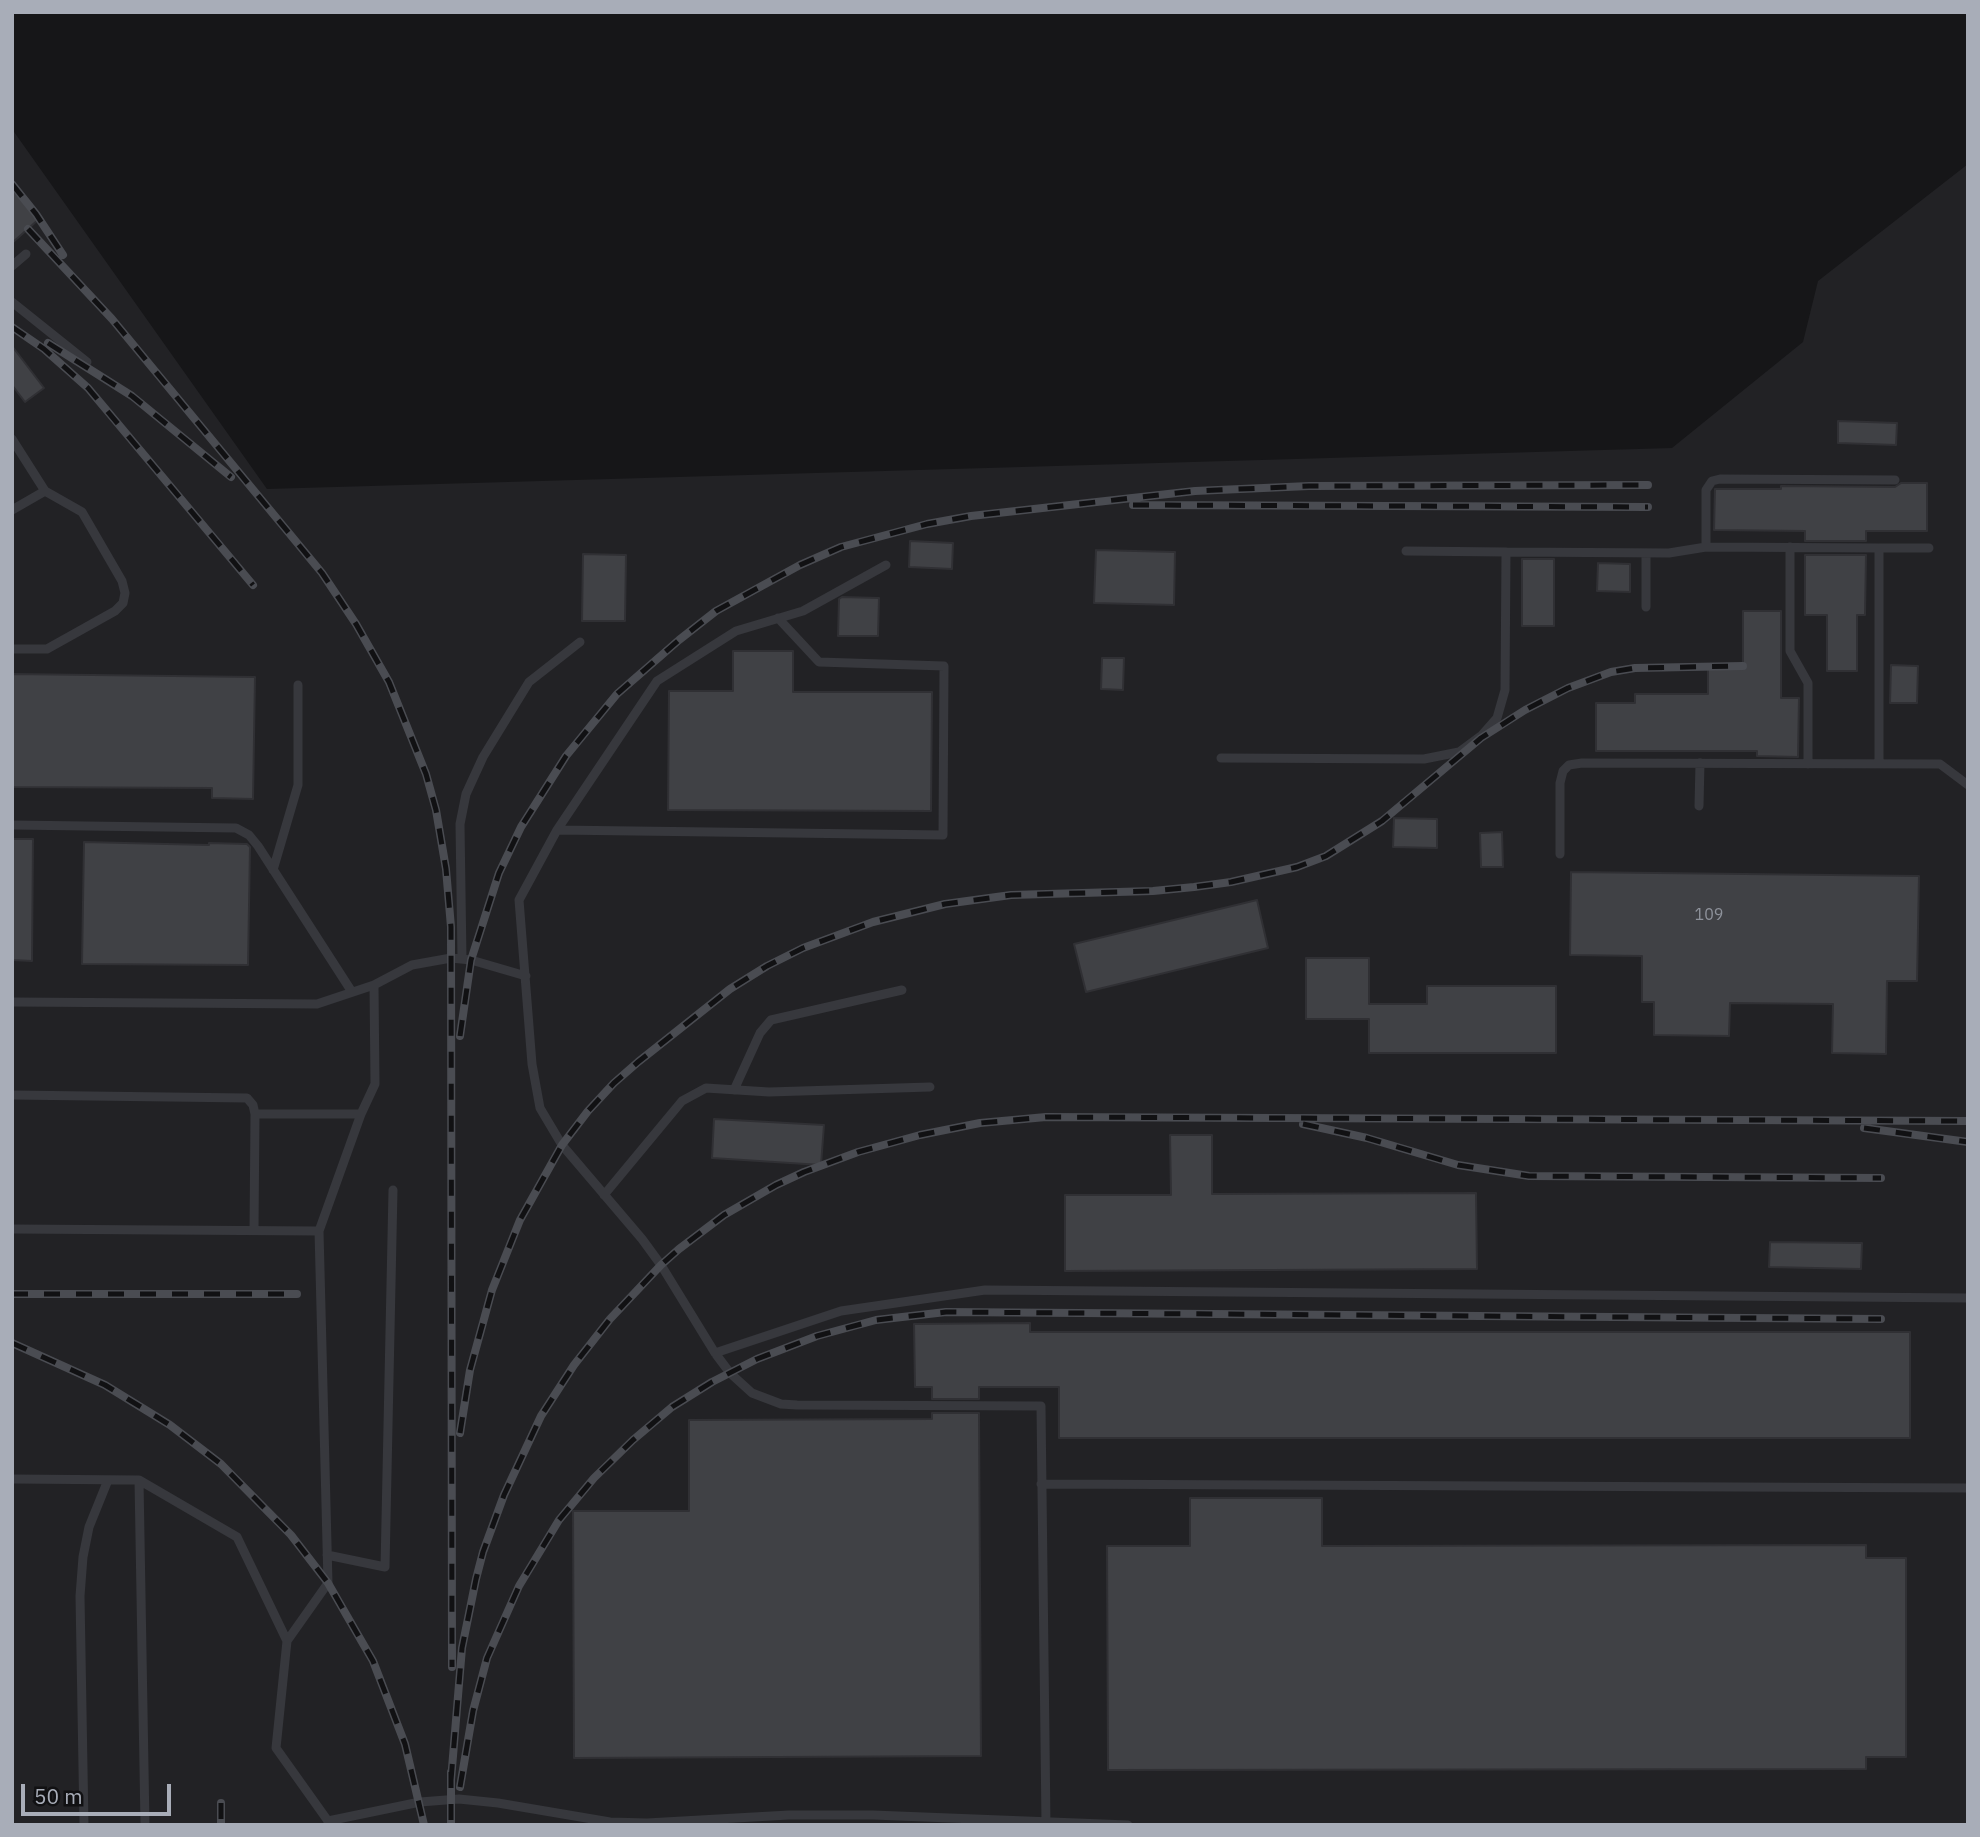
<!DOCTYPE html>
<html>
<head>
<meta charset="utf-8">
<style>
	body { margin:0 }
	#map { position:relative; width:1980px; height:1837px; overflow:hidden; background:#161618; font-family:"IBM Plex Sans",sans-serif }
	canvas { display:block }
	.frame { position:absolute; inset:0; border:14px solid #a8adb8; pointer-events:none }
	.scale { position:absolute; left:21px; top:1784px; width:150px; height:32px; box-sizing:border-box; border:4px solid #a8adb8; border-top:0; padding-left:9px; font-size:21px; line-height:24px; white-space:nowrap; color:#a8adb8; -webkit-text-stroke:5px #111113; paint-order:stroke }
</style>
</head>
<body>
<div id="map">
<canvas width="1980" height="1837"></canvas>
<div class="frame"></div>
<div class="scale">50 m</div>
</div>
<script>
const c = document.querySelector('canvas').getContext('2d');
c.lineJoin = 'round';
function fill(path, color) {
  c.fillStyle = color;
  c.fill(path, 'evenodd');
}
function poly(rows) {
  const path = new Path2D();
  for (const r of rows) {
    path.moveTo(r[0], r[1]);
    for (let i = 2; i < r.length; i += 2) path.lineTo(r[i], r[i + 1]);
  }
  return path;
}
function trace(path, color, width, dash) {
  c.strokeStyle = color;
  c.lineWidth = width;
  c.lineCap = dash ? 'butt' : 'round';
  c.setLineDash(dash || []);
  c.stroke(path);
}
function label(font, color, halo, rows, align = 'center') {
  c.font = font + ' "IBM Plex Sans",sans-serif';
  c.lineWidth = 6;
  c.setLineDash([]);
  c.textBaseline = 'middle';
  c.strokeStyle = halo;
  c.fillStyle = color;
  for (const [text, x, y, turn = 0] of rows) {
    c.save();
    c.translate(x, y);
    c.rotate((+turn || 0) * Math.PI / 180);
    c.textAlign = isNaN(turn) ? turn : align;
    if (halo) c.strokeText(text, 0, 0);
    c.fillText(text, 0, 0);
    c.restore();
  }
}
fill(poly([
	[12,129,267,489,1672,448,1803,342,1818,281,1968,164,1968,1825,12,1825]
]), '#222225');
const building = poly([
	[12,189,39,219,12,243,12,189],
	[12,346,44,388,25,402,12,385,12,346],
	[1838,421,1897,423,1896,445,1838,443,1838,421],
	[1901,483,1927,483,1927,531,1866,531,1866,541,1805,541,1805,531,1714,530,1715,489,1781,489,1781,486,1895,487,1901,483],
	[910,541,953,543,952,569,909,567,910,541],
	[1096,550,1175,552,1174,605,1094,603,1096,550],
	[583,554,626,555,625,621,582,621,583,554],
	[1805,555,1866,555,1865,615,1857,615,1857,671,1827,671,1827,615,1805,615,1805,555],
	[1522,559,1554,559,1554,626,1522,626,1522,559],
	[1598,563,1630,564,1630,592,1597,591,1598,563],
	[842,597,879,598,878,636,838,636,839,599,842,597],
	[1743,611,1781,611,1781,698,1799,698,1798,757,1757,756,1757,751,1596,751,1596,703,1635,703,1635,694,1708,694,1708,668,1743,669,1743,611],
	[733,651,793,651,793,692,932,692,931,811,668,810,669,691,733,691,733,651],
	[1102,658,1124,658,1123,690,1101,689,1102,658],
	[1891,665,1918,666,1917,703,1890,703,1891,665],
	[12,674,255,677,253,799,212,798,212,788,12,787,12,674],
	[1394,818,1437,819,1437,848,1393,847,1394,818],
	[1502,832,1503,867,1481,867,1480,833,1502,832],
	[12,839,33,839,32,961,12,960,12,839],
	[84,842,209,845,209,843,247,844,250,847,248,965,82,964,84,842],
	[1571,872,1919,876,1917,981,1887,981,1886,1054,1832,1053,1833,1004,1730,1003,1729,1036,1654,1035,1654,1002,1642,1002,1642,956,1570,955,1571,872],
	[1257,900,1268,948,1086,992,1074,944,1257,900],
	[1306,958,1369,958,1369,1004,1427,1004,1427,986,1556,986,1556,1053,1369,1053,1369,1019,1306,1019,1306,958],
	[714,1119,824,1125,821,1165,712,1158,714,1119],
	[1170,1135,1212,1135,1212,1194,1476,1193,1477,1269,1065,1271,1065,1195,1171,1195,1170,1135],
	[1770,1242,1862,1243,1861,1269,1769,1267,1770,1242],
	[1030,1323,1030,1332,1910,1332,1910,1438,1059,1438,1059,1387,979,1387,979,1399,932,1399,932,1387,915,1387,914,1324,1030,1323],
	[932,1413,979,1413,981,1756,574,1758,573,1511,689,1511,689,1420,932,1419,932,1413],
	[1190,1498,1322,1498,1322,1546,1866,1545,1866,1558,1906,1558,1906,1757,1866,1757,1866,1769,1108,1770,1107,1546,1190,1546,1190,1498]
]);
fill(building, '#404145');
trace(building, '#303034', 2);
trace(poly([
	[12,266,26,254],
	[12,302,87,362],
	[12,439,45,491],
	[12,510,45,491,82,512,122,581,125,593,123,603,115,611,47,649,12,649],
	[1706,547,1706,490,1712,481,1720,479,1895,480],
	[1790,547,1790,651,1808,683,1808,764],
	[1879,548,1929,548],
	[1406,551,1506,552],
	[1646,607,1646,553],
	[778,618,819,662,944,666,943,835,557,830,519,900,532,1064,540,1108,562,1145,642,1239,661,1265,715,1353,730,1373,752,1393,781,1404,797,1405,1041,1406,1046,1825],
	[1221,758,1424,759,1459,752,1482,735,1497,718,1505,690,1506,552,1669,553,1706,547,1879,548,1879,764],
	[1699,806,1700,763],
	[12,825,236,828,249,835,258,846,352,992],
	[557,830,657,681,736,631,803,611,886,565],
	[1560,854,1560,783,1563,771,1569,765,1582,763,1940,764,1968,785],
	[273,870,298,785,298,685],
	[462,959,460,824,466,794,483,757,529,682,580,642],
	[12,1002,317,1004,374,985],
	[734,1090,760,1033,771,1020,902,990],
	[12,1095,247,1098,253,1105,255,1114,254,1230],
	[255,1114,361,1114],
	[604,1195,682,1101,706,1088,769,1092,930,1087],
	[12,1229,319,1231],
	[715,1353,841,1311,985,1290,1968,1298],
	[12,1479,139,1480,237,1537,287,1641,276,1748,328,1821,328,1825],
	[139,1480,145,1825],
	[1041,1484,1968,1488],
	[327,1555,385,1567,393,1190],
	[287,1641,328,1583,319,1231,361,1114,375,1084,374,985,412,965,451,958,471,960,526,976],
	[328,1821,420,1802,459,1799,498,1803,610,1822,647,1823,789,1815,873,1815,1128,1825],
	[84,1825,80,1596,83,1557,89,1527,108,1480]
]), '#37383d', 9);
const rail = poly([
	[12,184,36,214,63,255],
	[28,229,112,319,322,573,356,624,389,682,426,774,436,810,446,869,451,927,452,1667],
	[12,327,44,349,88,388,253,585],
	[48,343,132,396,231,477],
	[1133,505,1648,507],
	[460,1036,471,960,499,873,521,827,566,756,617,694,679,640,716,611,800,565,841,547,927,524,971,516,1195,491,1309,486,1648,485],
	[1303,1124,1367,1138,1458,1165,1529,1176,1881,1178],
	[1864,1128,1968,1142],
	[12,1294,297,1294],
	[12,1343,105,1385,170,1425,221,1464,291,1535,328,1583,373,1661,405,1744,424,1825],
	[460,1433,470,1370,492,1290,520,1220,562,1145,588,1111,614,1083,638,1062,730,989,767,966,803,948,873,922,945,904,1011,895,1153,891,1194,887,1231,882,1297,867,1326,856,1382,821,1481,738,1525,710,1568,688,1611,672,1635,668,1743,666],
	[451,1772,451,1825],
	[451,1780,462,1648,476,1579,483,1552,504,1495,541,1416,574,1365,610,1319,661,1265,679,1249,724,1215,776,1185,804,1172,858,1152,920,1135,980,1123,1046,1117,1968,1121],
	[460,1787,473,1711,487,1658,519,1586,559,1520,594,1478,633,1440,672,1407,712,1382,757,1359,817,1336,876,1320,946,1312,1881,1319],
	[221,1803,221,1825]
]);
trace(rail, '#4a4c52', 8);
trace(rail, '#111113', 5, [16]);
label('16px', '#8e929b', null, [
	["109",1709,915]
]);
</script>
</body>
</html>
